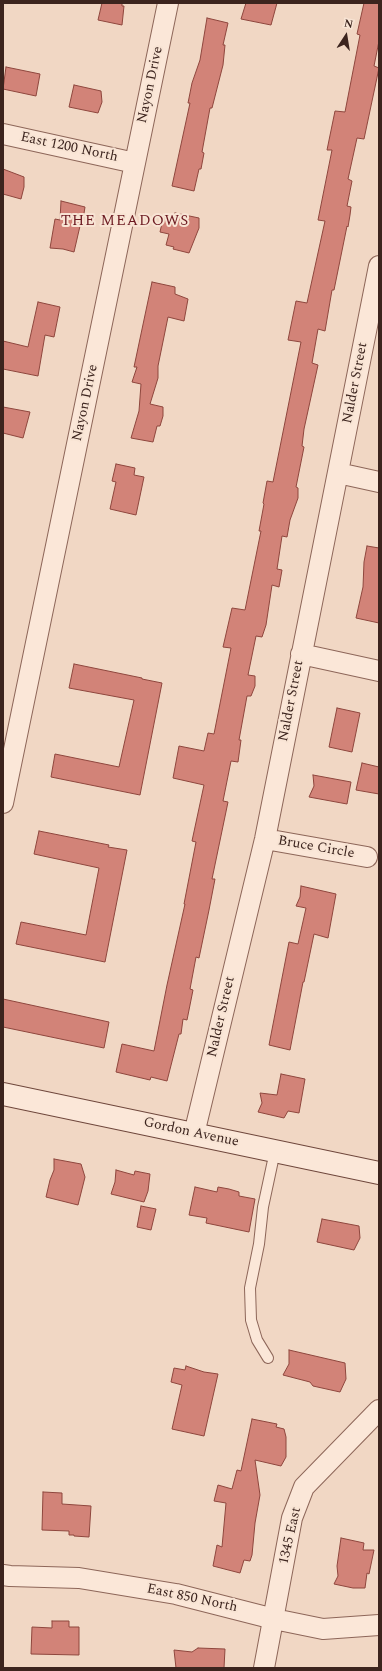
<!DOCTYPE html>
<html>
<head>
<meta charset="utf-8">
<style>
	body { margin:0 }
	#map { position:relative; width:382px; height:1671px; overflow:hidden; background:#f1d7c4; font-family:Spectral,serif }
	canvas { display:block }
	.frame { position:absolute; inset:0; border:4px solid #3c241e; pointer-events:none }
	.north { position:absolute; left:326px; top:16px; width:40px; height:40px; -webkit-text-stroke:3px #f8e4d4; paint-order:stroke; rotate:12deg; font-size:11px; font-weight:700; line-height:16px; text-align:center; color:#3c241e }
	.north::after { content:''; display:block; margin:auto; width:14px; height:18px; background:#3c241e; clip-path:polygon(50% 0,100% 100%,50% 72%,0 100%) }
</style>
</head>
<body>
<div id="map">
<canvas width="382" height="1671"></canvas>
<div class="frame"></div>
<div class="north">N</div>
</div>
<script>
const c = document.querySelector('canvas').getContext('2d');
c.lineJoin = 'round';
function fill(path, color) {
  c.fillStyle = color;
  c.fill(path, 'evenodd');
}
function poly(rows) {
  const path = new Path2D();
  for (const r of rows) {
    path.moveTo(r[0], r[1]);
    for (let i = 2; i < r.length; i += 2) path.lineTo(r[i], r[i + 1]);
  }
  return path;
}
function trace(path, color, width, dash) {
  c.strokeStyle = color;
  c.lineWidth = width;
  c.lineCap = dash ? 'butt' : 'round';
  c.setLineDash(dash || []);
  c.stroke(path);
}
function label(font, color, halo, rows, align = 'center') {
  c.font = font + ' Spectral,serif';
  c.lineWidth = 4;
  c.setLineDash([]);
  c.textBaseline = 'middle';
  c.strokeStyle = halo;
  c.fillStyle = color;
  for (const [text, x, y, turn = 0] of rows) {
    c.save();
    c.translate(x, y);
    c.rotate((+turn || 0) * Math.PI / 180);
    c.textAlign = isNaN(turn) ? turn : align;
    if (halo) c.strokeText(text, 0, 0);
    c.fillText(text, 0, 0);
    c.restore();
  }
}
const building = poly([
	[102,3,122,3,122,6,124,6,122,25,98,20,102,3],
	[246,3,277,3,271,25,241,19,246,3],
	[364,3,379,3,379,41,374,66,379,68,364,139,357,138,348,179,352,181,347,206,351,207,350,215,348,227,347,226,334,290,332,290,325,331,318,329,312,363,318,365,304,429,302,446,304,447,296,487,298,488,298,498,290,520,287,537,282,536,277,569,282,570,279,587,272,585,266,625,262,637,256,636,248,675,255,676,255,686,251,696,247,696,239,740,241,740,238,762,231,761,223,801,228,802,212,879,215,879,209,910,199,958,196,957,190,989,193,990,187,1020,183,1019,181,1034,179,1034,167,1081,151,1077,150,1080,116,1072,122,1044,154,1051,167,985,185,904,184,904,196,842,192,841,204,785,173,778,179,746,204,751,208,733,214,734,231,648,223,647,232,608,245,610,261,531,259,531,264,504,263,503,267,481,273,482,301,342,288,340,296,301,307,303,325,221,318,220,332,150,327,150,335,111,345,112,360,35,357,34,364,3],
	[207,18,228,23,223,45,225,45,223,65,212,108,210,108,202,152,204,153,201,169,199,169,194,191,172,186,190,103,188,103,192,83,200,60,207,18],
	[6,67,40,74,36,96,3,89,6,67],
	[74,85,101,91,102,102,98,113,69,107,74,85],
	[3,169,24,177,24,187,21,199,3,194,3,169],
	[61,201,85,207,82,226,80,226,74,252,63,249,50,248,55,219,60,220,61,201],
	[175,213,199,218,199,228,189,253,173,249,174,247,166,245,169,234,160,232,164,214,174,216,175,213],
	[152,282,175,287,175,294,188,299,184,321,168,317,158,366,158,378,150,404,163,407,163,416,160,426,157,426,153,442,131,438,139,411,141,384,132,382,137,367,134,367,152,282],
	[38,302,60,307,54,337,45,335,38,376,3,369,3,341,28,347,38,302],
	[3,407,30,412,23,438,3,433,3,407],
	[116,464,135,468,134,475,144,477,136,515,110,509,116,482,112,481,116,464],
	[367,546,379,548,379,623,356,618,363,587,364,562,367,546],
	[74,664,142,678,142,679,162,683,140,795,51,777,55,754,119,767,134,700,69,688,74,664],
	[337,708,360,713,352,752,329,747,337,708],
	[362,763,379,767,379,794,356,790,362,763],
	[313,775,351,782,347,804,309,797,314,786,313,775],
	[39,831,109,845,108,847,127,850,105,962,16,944,21,922,86,935,99,868,34,854,39,831],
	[301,886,336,894,328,938,314,934,304,982,303,982,290,1050,269,1045,289,942,298,944,306,908,296,906,300,897,301,886],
	[3,999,109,1022,104,1048,3,1027,3,999],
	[281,1074,305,1079,299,1113,288,1111,284,1118,258,1112,262,1103,260,1093,277,1095,281,1074],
	[54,1159,81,1164,85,1177,78,1205,46,1197,50,1180,54,1170,54,1159],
	[116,1170,134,1175,135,1171,150,1174,148,1191,144,1202,111,1194,115,1182,116,1170],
	[195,1187,217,1192,218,1187,229,1189,239,1192,239,1196,255,1199,249,1232,206,1223,207,1218,189,1215,195,1187],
	[141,1206,156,1209,151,1230,137,1227,141,1206],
	[322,1219,359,1226,360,1238,354,1250,317,1242,322,1219],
	[289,1350,345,1363,346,1379,340,1392,313,1386,310,1382,283,1375,289,1364,289,1350],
	[186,1366,204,1372,218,1374,204,1436,172,1429,182,1385,171,1382,174,1368,185,1370,186,1366],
	[252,1419,277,1424,276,1427,284,1429,286,1437,286,1457,281,1466,255,1460,260,1495,255,1523,252,1555,250,1561,244,1560,240,1573,213,1566,217,1545,222,1547,226,1503,214,1501,218,1485,232,1489,237,1470,241,1471,252,1419],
	[43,1492,62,1493,62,1504,91,1506,89,1537,74,1536,74,1535,69,1535,69,1531,42,1530,43,1492],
	[341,1538,364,1543,363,1550,374,1550,369,1574,367,1573,365,1588,353,1588,334,1584,338,1576,337,1566,341,1538],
	[52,1621,69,1621,69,1627,79,1627,79,1655,31,1654,32,1627,52,1628,52,1621],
	[198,1648,225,1649,224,1668,176,1668,174,1650,192,1652,198,1648]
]);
fill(building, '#d28378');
trace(building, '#8e463d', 1);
const lane = poly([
	[268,1358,257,1340,251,1320,250,1288,259,1244,263,1207,275,1151]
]);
const street = poly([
	[3,134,135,163],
	[338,473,379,482],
	[301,654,379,671],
	[3,803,168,3],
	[265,839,367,857],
	[194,1134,265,839,379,266],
	[3,1575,10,1576,79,1578,176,1594,274,1619,323,1629,379,1625],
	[264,1668,292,1518,304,1487,379,1410]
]);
const secondary = poly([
	[3,1094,379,1173]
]);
trace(lane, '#8d6659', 12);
trace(street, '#8d6659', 22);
trace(secondary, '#6f473c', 24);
trace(lane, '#fbe7d8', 10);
trace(street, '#fbe7d8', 20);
trace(secondary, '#fbe7d8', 22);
label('14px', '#3c241e', '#f8e4d4', [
	["Nayon Drive",151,85,-78],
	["East 1200 North",69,148,12],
	["Nalder Street",356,383,-79],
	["Nayon Drive",86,403,-78],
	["Nalder Street",292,701,-79],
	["Bruce Circle",316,848,10],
	["Nalder Street",222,1017,-77],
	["Gordon Avenue",191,1133,12],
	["1345 East",291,1536,-77],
	["East 850 North",192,1599,12]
]);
c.letterSpacing = '1px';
label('15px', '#6c1a21', '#f8e4d4', [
	["THE MEADOWS",125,222]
]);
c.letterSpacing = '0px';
</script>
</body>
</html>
